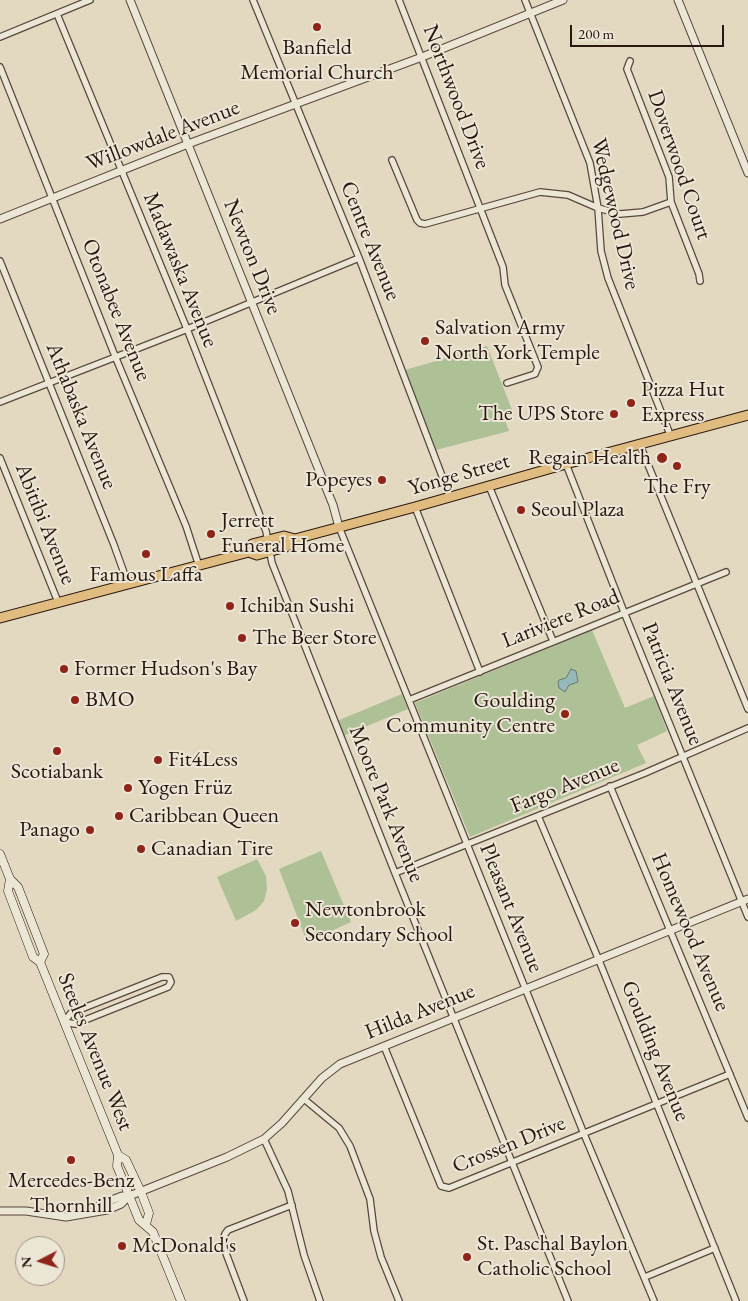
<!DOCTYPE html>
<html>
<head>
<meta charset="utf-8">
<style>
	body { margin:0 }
	#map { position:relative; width:748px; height:1301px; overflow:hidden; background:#e2d9c0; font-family:"EB Garamond",serif }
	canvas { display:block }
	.north { position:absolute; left:15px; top:1236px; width:50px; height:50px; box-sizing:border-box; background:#ece6d6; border:1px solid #9e9487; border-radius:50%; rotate:265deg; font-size:14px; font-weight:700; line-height:20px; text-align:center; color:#2a1810 }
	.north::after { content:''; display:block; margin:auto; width:18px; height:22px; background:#8f2418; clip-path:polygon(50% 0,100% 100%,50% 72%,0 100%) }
	.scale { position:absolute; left:570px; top:25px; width:154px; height:22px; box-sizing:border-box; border:2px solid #2a1810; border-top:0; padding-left:6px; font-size:15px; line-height:18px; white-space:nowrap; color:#2a1810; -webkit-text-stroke:4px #ece6d6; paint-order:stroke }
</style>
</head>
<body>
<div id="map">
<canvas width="748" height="1301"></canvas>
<div class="north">N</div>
<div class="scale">200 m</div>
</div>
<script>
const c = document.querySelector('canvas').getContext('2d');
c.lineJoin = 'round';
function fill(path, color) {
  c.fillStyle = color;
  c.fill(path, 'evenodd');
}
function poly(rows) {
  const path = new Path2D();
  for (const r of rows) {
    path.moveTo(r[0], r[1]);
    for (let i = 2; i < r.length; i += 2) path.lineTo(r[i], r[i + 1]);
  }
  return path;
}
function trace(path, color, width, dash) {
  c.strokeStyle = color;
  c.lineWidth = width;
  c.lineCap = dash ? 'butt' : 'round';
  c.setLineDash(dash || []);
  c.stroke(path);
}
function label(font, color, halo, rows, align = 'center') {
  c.font = font + ' "EB Garamond",serif';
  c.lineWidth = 4;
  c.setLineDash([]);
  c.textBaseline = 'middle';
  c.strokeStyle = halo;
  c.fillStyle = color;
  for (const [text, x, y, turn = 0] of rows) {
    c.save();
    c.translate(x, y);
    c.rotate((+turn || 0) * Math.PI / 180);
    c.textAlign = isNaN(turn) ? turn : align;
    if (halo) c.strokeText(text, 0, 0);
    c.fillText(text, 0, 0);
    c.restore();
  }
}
fill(poly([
	[487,346,514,415,504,418,509,431,436,450,405,370],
	[592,630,625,708,654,696,667,731,637,745,646,763,470,837,415,703],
	[402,694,408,709,343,736,337,721],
	[321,851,351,922,307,942,279,869],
	[257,859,266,876,267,889,264,901,256,910,236,921,217,877]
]), '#aec096');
const water = poly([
	[571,669,576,671,578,682,569,685,565,692,559,688,558,682,559,680,566,678,571,669]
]);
fill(water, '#96b9b9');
trace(water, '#6b7975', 1);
const minor = poly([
	[253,0,359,258,450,497],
	[399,0,503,267,505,285,538,367,535,374,507,383],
	[525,0,590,163,598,208,601,251,608,278,671,437],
	[57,14,187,329,266,531,272,563,395,873,568,1301],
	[0,37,90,0],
	[630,61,627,69,669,177,671,202,699,274,700,281],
	[0,67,115,356,186,526,199,566],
	[392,160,417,220,420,223,425,224,540,192,568,195,598,208,620,214,643,212,671,202],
	[0,261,114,545,128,584],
	[0,402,180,332,359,258],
	[640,445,748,709],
	[0,458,58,602],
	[566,464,624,612,748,917],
	[489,486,553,641],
	[415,507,480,672],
	[339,527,584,1134,654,1301],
	[409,700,726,572],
	[610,786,748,1118],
	[538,816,598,958,736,1301],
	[395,873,645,773,748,728],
	[162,977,169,977,171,982,168,987,75,1024,64,1022,71,1013,162,977],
	[384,1046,441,1186,449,1188,730,1074],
	[304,1099,339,1128,350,1146,370,1199,374,1231,381,1257,399,1301],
	[264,1139,288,1191,304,1255,320,1301],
	[645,1277,715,1248],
	[244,1301,224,1248,223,1240,225,1234,228,1230,292,1205]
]);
const tertiary = poly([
	[130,0,333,505,339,527],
	[678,0,748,173],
	[0,219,188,144,422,57,563,0],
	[0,1211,26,1211,66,1217,107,1210,121,1204,129,1196],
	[94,1211,101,1204,122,1196,129,1196,147,1189,227,1157,264,1139,282,1123,322,1078,340,1064,748,899]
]);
const secondary = poly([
	[0,854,10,879,18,887,44,954,40,962],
	[10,879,8,891,33,957,40,962,118,1155,117,1166,126,1188,139,1220,153,1232,181,1301],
	[118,1155,126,1160,141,1192,149,1213,146,1224]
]);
const primary = poly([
	[249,552,252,544,284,536,295,539],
	[0,618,249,552,257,555,286,547,295,539,415,507,566,464,748,415]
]);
trace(minor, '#58483c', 8);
trace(tertiary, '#58483c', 9);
trace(secondary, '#2a1810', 9);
trace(primary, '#2a1810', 11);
trace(minor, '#ece6d6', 5.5);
trace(tertiary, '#ece6d6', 7);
trace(secondary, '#ece6d6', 8);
trace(primary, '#e1bc80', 9);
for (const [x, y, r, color] of [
	[317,27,5,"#8f2418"],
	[425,341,5,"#8f2418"],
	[631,403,5,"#8f2418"],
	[614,414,5,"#8f2418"],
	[662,458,6,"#8f2418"],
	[677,466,5,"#8f2418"],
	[382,480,5,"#8f2418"],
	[521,510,5,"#8f2418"],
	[211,534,5,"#8f2418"],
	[146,554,5,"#8f2418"],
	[230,606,5,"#8f2418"],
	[242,638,5,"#8f2418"],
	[64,669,5,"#8f2418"],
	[75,700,5,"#8f2418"],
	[565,714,5,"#8f2418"],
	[57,751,5,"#8f2418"],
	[158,760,5,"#8f2418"],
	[128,788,5,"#8f2418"],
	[119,816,5,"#8f2418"],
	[90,830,5,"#8f2418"],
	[141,849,5,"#8f2418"],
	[295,923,5,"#8f2418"],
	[71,1160,5,"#8f2418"],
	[122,1246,5,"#8f2418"],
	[467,1257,5,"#8f2418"]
]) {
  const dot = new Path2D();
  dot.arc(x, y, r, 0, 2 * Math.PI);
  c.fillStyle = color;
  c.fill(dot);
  trace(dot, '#ece6d6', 2);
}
label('22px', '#2a1810', '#ece6d6', [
	["Banfield",317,48,"center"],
	["Memorial Church",317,73,"center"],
	["Salvation Army",435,328],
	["North York Temple",435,353],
	["Pizza Hut",641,390],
	["Express",641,415],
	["The UPS Store",604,414,"right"],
	["Regain Health",651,458,"right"],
	["Popeyes",372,480,"right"],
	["The Fry",677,487,"center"],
	["Seoul Plaza",531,510],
	["Jerrett",221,521],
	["Funeral Home",221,546],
	["Famous Laffa",146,575,"center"],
	["Ichiban Sushi",240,606],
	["The Beer Store",252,638],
	["Former Hudson's Bay",74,669],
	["BMO",85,700],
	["Goulding",555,701,"right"],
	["Community Centre",555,726,"right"],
	["Fit4Less",168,760],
	["Scotiabank",57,772,"center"],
	["Yogen Früz",138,788],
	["Caribbean Queen",129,816],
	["Panago",80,830,"right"],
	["Canadian Tire",151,849],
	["Newtonbrook",305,910],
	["Secondary School",305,935],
	["Mercedes-Benz",71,1181,"center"],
	["Thornhill",71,1206,"center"],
	["St. Paschal Baylon",477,1244],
	["Catholic School",477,1269],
	["McDonald's",132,1246]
], 'left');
label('22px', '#2a1810', '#ece6d6', [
	["Northwood Drive",456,97,69],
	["Willowdale Avenue",163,136,-21],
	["Doverwood Court",679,165,71],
	["Wedgewood Drive",615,214,77],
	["Centre Avenue",370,241,68],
	["Newton Drive",252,257,68],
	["Madawaska Avenue",180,270,68],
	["Otonabee Avenue",116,310,68],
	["Athabaska Avenue",81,416,68],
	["Yonge Street",459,475,-16],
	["Abitibi Avenue",45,524,68],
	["Lariviere Road",561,619,-22],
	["Patricia Avenue",672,684,68],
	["Fargo Avenue",565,786,-22],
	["Moore Park Avenue",386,804,68],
	["Pleasant Avenue",511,908,68],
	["Homewood Avenue",690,932,67],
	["Hilda Avenue",420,1012,-22],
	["Goulding Avenue",655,1051,68],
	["Steeles Avenue West",95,1052,68],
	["Crossen Drive",509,1145,-22]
]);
</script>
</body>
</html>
